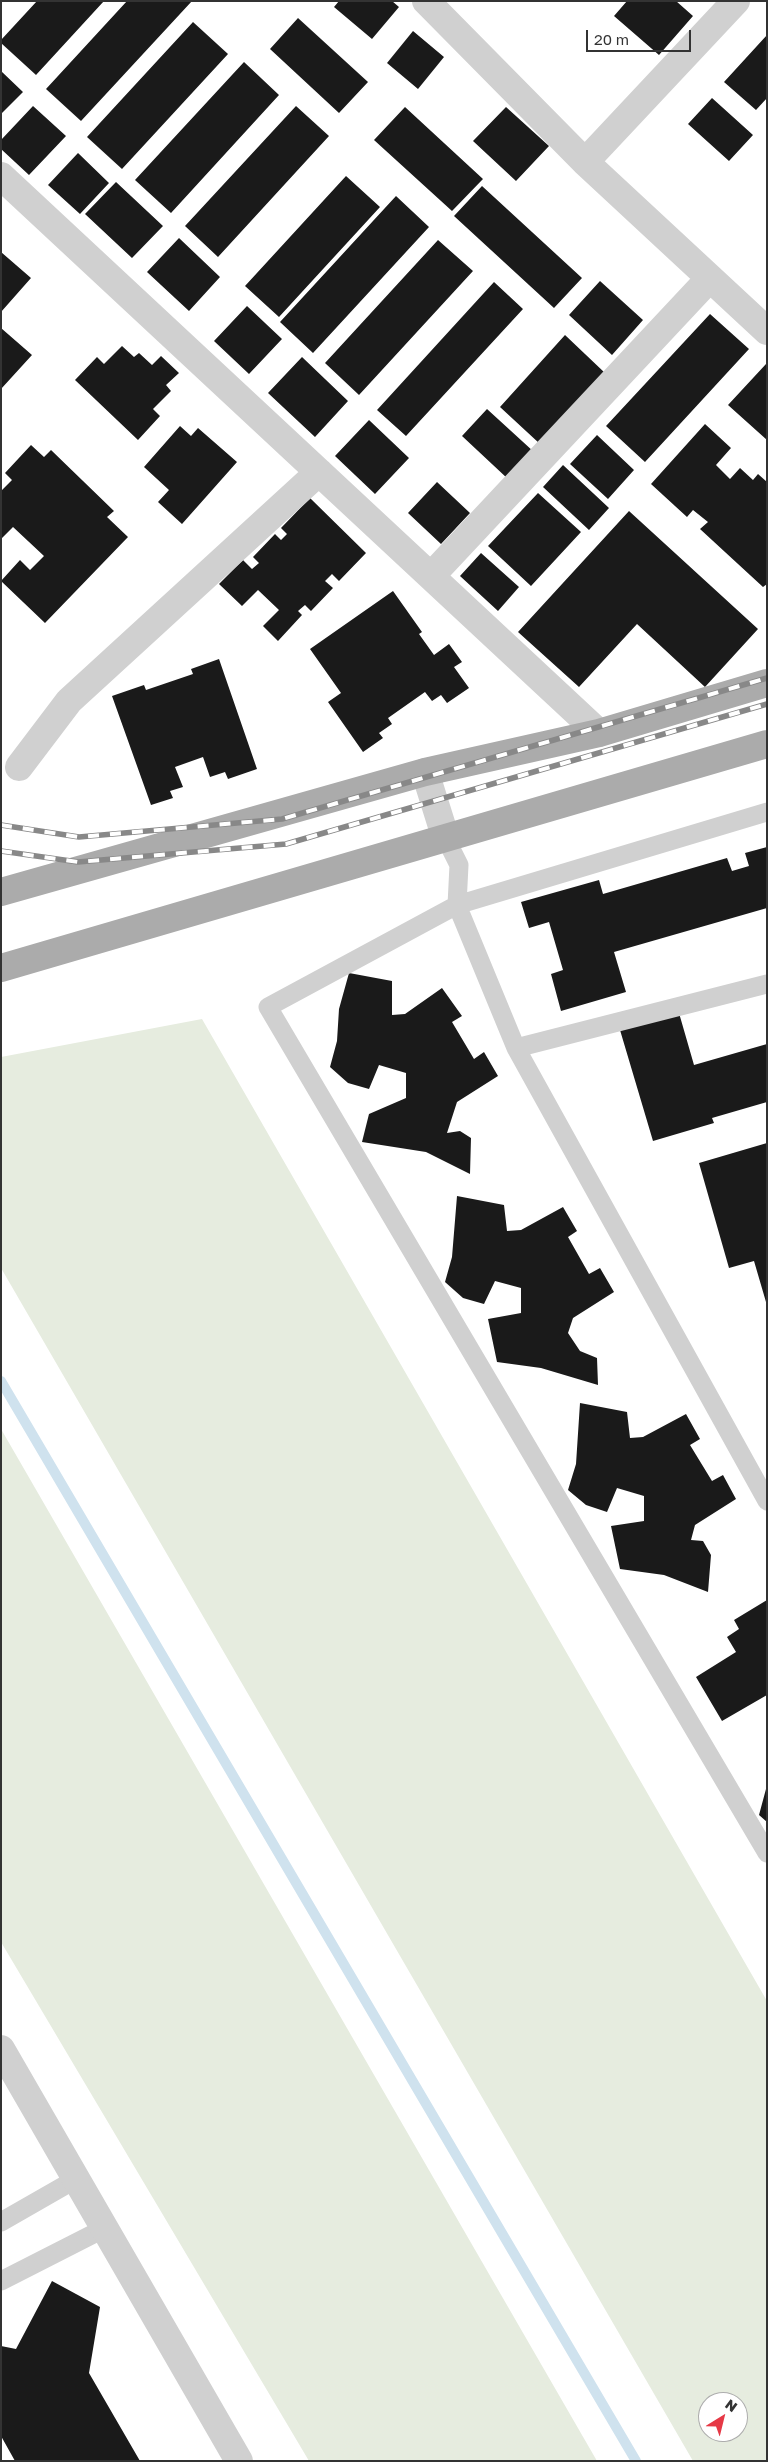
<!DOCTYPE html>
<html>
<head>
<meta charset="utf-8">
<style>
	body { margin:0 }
	#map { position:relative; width:768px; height:2462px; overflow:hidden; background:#fff; font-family:"Golos Text",sans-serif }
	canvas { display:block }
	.frame { position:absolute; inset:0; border:2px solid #333; pointer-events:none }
	.north { position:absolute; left:698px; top:2392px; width:50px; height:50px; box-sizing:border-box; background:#fff; border:1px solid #adadad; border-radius:50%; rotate:36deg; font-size:14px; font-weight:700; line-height:20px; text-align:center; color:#333 }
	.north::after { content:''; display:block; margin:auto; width:18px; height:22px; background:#e63946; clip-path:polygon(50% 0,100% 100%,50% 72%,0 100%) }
	.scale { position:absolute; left:586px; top:30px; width:105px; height:22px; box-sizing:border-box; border:2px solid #333; border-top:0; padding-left:6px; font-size:15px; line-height:18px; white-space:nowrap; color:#333; -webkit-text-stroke:4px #fff; paint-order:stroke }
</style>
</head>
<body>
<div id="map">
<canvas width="768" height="2462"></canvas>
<div class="frame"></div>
<div class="north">N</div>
<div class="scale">20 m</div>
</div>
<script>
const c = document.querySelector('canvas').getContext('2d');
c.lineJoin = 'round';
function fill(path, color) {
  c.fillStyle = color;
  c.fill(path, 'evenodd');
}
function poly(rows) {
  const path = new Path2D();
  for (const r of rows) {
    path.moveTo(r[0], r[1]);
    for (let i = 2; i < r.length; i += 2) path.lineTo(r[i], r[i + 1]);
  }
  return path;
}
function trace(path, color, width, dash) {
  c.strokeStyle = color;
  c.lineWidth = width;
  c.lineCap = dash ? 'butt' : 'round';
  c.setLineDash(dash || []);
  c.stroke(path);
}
fill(poly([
	[202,1019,767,2001,767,2461,693,2461,1,1268,1,1057],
	[708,2402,738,2402,738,2432,708,2432],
	[1,1429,597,2461,309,2461,1,1942]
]), '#e6ecdf');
trace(poly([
	[1,1381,636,2461]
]), '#cfe2ee', 10);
fill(poly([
	[37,1,104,1,36,75,1,43,1,40],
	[127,1,192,1,81,121,46,89],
	[339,1,392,1,399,7,372,39,334,7],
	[627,1,676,1,693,16,659,55,614,16],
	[298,18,368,82,339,113,270,49],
	[193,22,228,54,122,169,87,137],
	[413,31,444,57,418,89,387,63],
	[767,35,767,98,756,110,724,82],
	[244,62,279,95,171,213,135,180],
	[1,71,23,92,1,114],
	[712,98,753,135,729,161,688,124],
	[33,106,66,136,29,175,1,149,1,140],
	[296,106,329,136,218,257,185,226],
	[405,107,483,179,452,211,374,140],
	[506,107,549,146,516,181,473,141],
	[78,153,109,183,80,214,48,185],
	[346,176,380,207,279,317,245,286],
	[116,182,163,226,132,258,85,214],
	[482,186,582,278,554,308,454,216],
	[396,196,429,227,313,353,280,322],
	[179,238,220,277,189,311,147,272],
	[438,240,473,271,359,395,325,363],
	[1,252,31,278,1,312],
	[600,281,643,320,612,355,569,315],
	[494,282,523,309,406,436,377,410],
	[247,306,282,339,249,374,214,341],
	[710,314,749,349,645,462,606,426],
	[1,328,32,355,1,389],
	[565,335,605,373,540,444,500,407],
	[122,346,134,357,139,353,152,365,161,356,179,373,166,385,171,391,153,409,160,416,138,440,75,380,97,357,104,364],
	[302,357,348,401,315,437,268,393],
	[766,364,767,365,767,440,728,405],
	[487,409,534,452,508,479,462,436],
	[369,420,409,458,375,494,335,456],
	[705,424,731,448,716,465,730,479,740,468,753,480,758,474,767,482,767,584,763,587,700,529,708,522,693,510,687,517,651,484],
	[180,426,191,436,198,428,237,462,182,524,158,502,169,490,144,467],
	[597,435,634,470,608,499,570,464],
	[31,445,44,457,51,450,114,511,107,517,128,537,45,623,1,581,20,560,30,570,44,556,13,527,1,539,1,491,12,480,5,473],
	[563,465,609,508,589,530,543,487],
	[437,482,470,513,441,544,408,513],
	[538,493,581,532,531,586,488,546],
	[310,498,366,553,339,581,332,574,325,581,333,588,311,611,305,605,298,611,302,615,278,641,263,626,279,610,258,590,242,606,219,584,243,560,252,569,259,563,253,557,275,534,281,540,287,534,281,528],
	[629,511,758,629,705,687,637,624,579,687,518,632],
	[481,553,519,587,498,611,460,576],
	[393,591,422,632,419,634,434,655,449,644,462,662,454,667,469,688,447,703,441,695,432,701,425,692,388,718,392,724,379,733,383,738,363,752,328,702,341,693,310,649],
	[219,659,257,769,228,779,225,772,210,777,203,757,175,767,183,787,170,791,173,798,151,805,112,696,144,685,146,690,193,674,191,669],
	[767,847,767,908,614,952,626,992,561,1011,551,974,563,970,549,922,529,928,521,902,599,880,603,894,727,858,732,871,749,866,745,853],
	[349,973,392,981,392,1015,405,1014,442,988,462,1016,452,1022,474,1059,484,1052,498,1076,457,1102,447,1133,460,1131,471,1138,470,1174,426,1152,362,1142,369,1114,406,1098,406,1073,379,1065,369,1089,348,1083,330,1067,337,1041,339,1009],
	[679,1013,694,1065,767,1044,767,1102,712,1118,714,1123,653,1141,620,1030],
	[767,1143,767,1302,766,1302,754,1261,729,1268,699,1163],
	[457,1196,504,1205,507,1231,521,1230,563,1207,577,1231,568,1237,589,1274,600,1268,614,1292,573,1318,568,1333,580,1351,597,1358,598,1385,541,1368,497,1362,488,1319,521,1313,521,1288,495,1281,484,1304,463,1298,445,1282,452,1257],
	[580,1403,627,1412,630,1438,643,1437,686,1414,700,1439,690,1445,712,1481,723,1475,736,1499,695,1525,691,1540,703,1541,711,1555,708,1592,664,1575,620,1569,611,1526,644,1521,644,1496,617,1488,607,1512,586,1505,568,1490,576,1464],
	[767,1600,767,1695,722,1721,696,1677,736,1652,727,1637,739,1629,734,1620],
	[766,1789,767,1789,767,1822,759,1815],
	[52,2281,100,2307,89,2373,140,2461,15,2461,1,2436,1,2346,16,2349]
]), '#1a1a1a');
trace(poly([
	[767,812,457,905,268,1007,767,1853],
	[446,839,459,865,457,905,516,1048,767,1501],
	[516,1048,767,984],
	[1,2222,76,2179],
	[1,2281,105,2228]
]), '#d0d0d0', 19);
trace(poly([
	[426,1,585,162,767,331],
	[585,162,736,1],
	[1,176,599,733],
	[431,576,710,278],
	[19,767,69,701,319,472],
	[425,772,446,839],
	[1,2049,239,2461]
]), '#d0d0d0', 28);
trace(poly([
	[1,892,425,772,599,733,767,683],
	[1,968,767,744]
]), '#ababab', 28);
const rail = poly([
	[1,825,79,837,282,819,767,678],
	[1,851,78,862,286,844,767,704]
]);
trace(rail, '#888', 5.5);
trace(rail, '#fff', 4, [11]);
</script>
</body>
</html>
